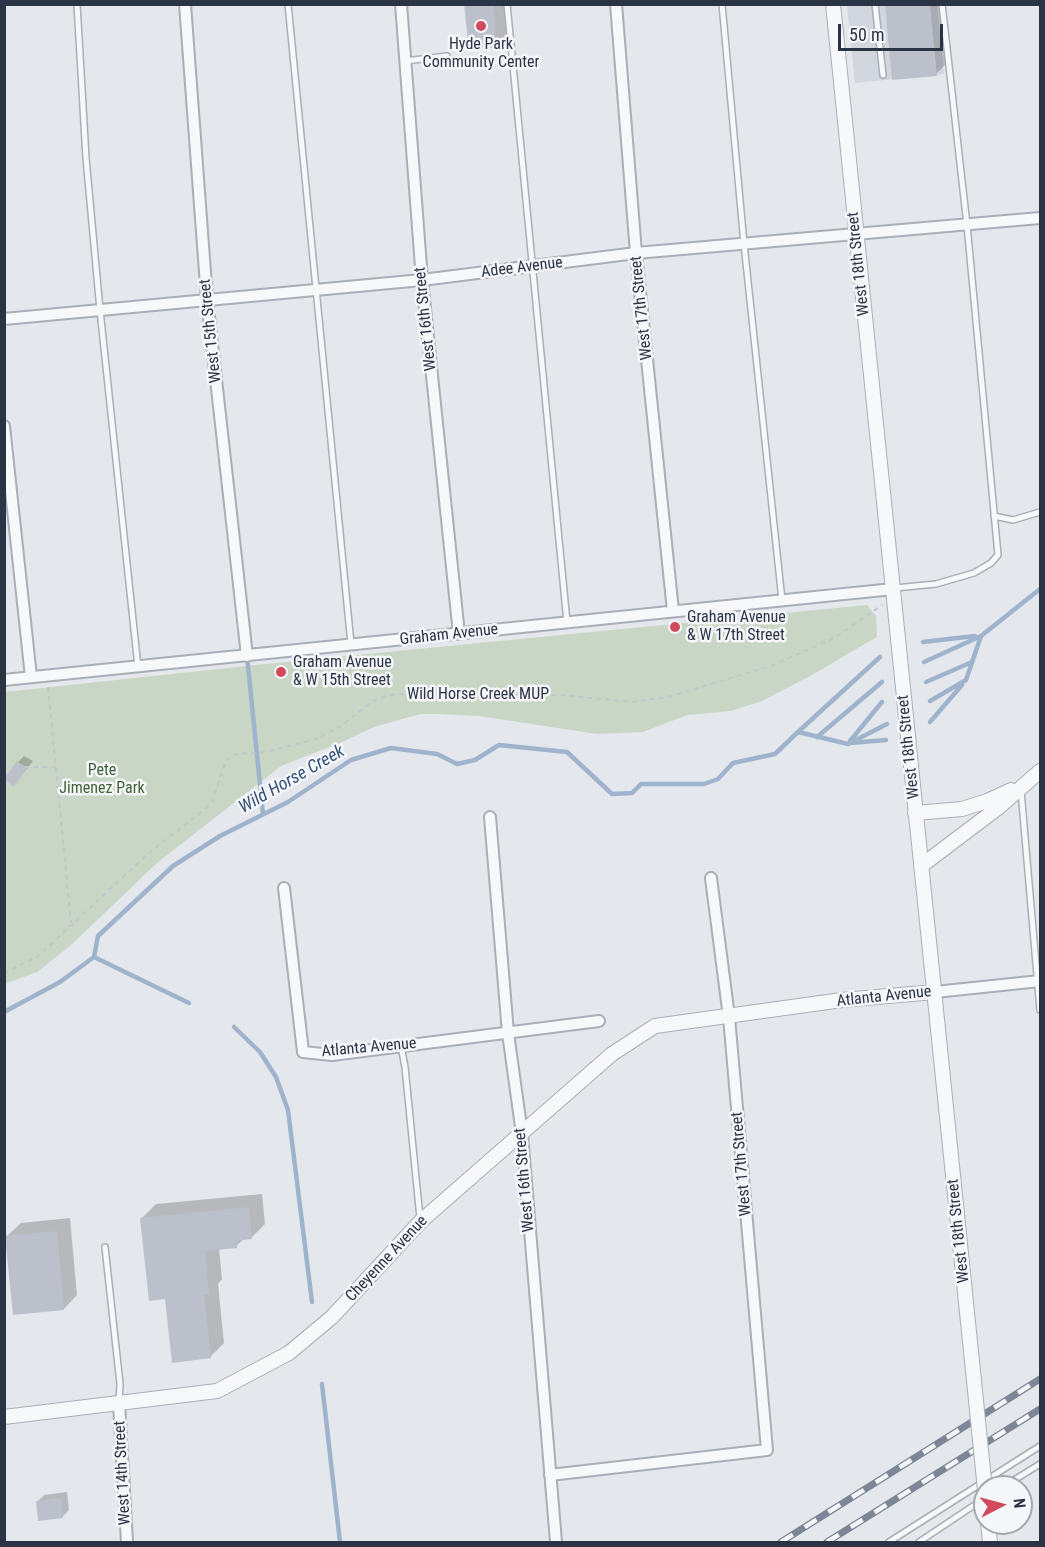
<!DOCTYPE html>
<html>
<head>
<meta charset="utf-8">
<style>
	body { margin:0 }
	#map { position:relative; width:1045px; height:1547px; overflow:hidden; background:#e4e7ec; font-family:"Roboto Condensed",sans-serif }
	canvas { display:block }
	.frame { position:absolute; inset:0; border:6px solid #2b3445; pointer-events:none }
	.north { position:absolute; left:973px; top:1475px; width:60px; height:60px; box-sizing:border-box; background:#f4f6f9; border:2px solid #a4a8b1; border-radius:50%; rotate:84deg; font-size:16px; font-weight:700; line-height:24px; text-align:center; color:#2b3445 }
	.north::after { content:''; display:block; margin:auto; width:21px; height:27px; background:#d1495b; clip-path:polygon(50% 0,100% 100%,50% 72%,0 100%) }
	.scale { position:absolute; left:838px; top:24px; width:105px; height:27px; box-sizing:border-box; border:3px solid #2b3445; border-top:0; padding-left:8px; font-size:18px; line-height:21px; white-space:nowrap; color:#2b3445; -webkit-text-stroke:4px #f4f6f9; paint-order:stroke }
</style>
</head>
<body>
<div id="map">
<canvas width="1045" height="1547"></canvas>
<div class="frame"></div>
<div class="north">N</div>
<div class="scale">50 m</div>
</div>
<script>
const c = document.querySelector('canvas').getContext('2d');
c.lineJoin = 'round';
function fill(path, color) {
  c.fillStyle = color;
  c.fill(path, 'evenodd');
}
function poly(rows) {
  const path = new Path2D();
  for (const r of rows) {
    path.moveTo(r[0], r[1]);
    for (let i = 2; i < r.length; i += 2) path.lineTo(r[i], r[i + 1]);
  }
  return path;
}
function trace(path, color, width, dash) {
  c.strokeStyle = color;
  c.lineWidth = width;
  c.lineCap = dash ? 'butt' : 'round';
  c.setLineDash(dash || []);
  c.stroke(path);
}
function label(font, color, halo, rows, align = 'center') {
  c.font = font + ' "Roboto Condensed",sans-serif';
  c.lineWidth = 5;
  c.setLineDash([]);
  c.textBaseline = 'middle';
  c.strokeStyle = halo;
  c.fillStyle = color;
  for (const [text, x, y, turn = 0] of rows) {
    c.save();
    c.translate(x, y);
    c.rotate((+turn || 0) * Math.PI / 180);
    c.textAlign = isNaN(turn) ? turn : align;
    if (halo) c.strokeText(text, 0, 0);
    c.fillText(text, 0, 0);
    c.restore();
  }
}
fill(poly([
	[847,5,937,5,944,74,855,83]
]), '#d2d6de');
fill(poly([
	[867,605,876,616,877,637,810,676,762,701,731,711,687,715,643,732,597,734,479,716,439,714,420,714,374,727,340,743,281,766,157,863,70,946,37,972,5,984,5,692,255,665]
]), '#c9d6c5');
fill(poly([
	[466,4,504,4,507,36,497,46],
	[886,4,945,4,950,60,936,74],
	[24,756,33,761,14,785,18,762],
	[262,1194,265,1224,251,1238,244,1239,236,1246,219,1248,222,1279,218,1284,224,1343,210,1357,166,1298,142,1218,156,1204],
	[70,1218,77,1295,64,1309,7,1236,21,1223],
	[67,1492,69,1510,62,1517,37,1502,44,1495]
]), '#0003');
trace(poly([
	[923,642,975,636],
	[247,656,263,814],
	[924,662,981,636],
	[926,682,972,662],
	[930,701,966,680,981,636,1040,589],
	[930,722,962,685],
	[798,732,880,657],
	[817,737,882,682],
	[850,741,882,702],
	[850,743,886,740],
	[94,957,189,1003],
	[4,1012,60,982,94,957,98,936,173,866,220,836,288,802,351,760,391,748,437,754,457,764,475,760,499,745,567,752,612,794,632,793,641,784,704,784,718,779,733,763,775,754,798,732,848,744,887,724],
	[234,1027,260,1052,276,1077,288,1110,312,1302],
	[322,1384,340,1542]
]), '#9fb4cc', 4.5);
fill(poly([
	[464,4,493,4,497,47,469,50],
	[885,4,930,4,937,76,892,80],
	[17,761,27,768,14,787,4,779],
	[249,1207,252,1239,236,1241,237,1248,205,1251,209,1294,204,1295,211,1358,172,1363,165,1299,149,1301,140,1218],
	[57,1231,64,1310,13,1315,5,1236],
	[61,1498,63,1518,38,1521,36,1501]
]), '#bbc0ca');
const service = poly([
	[77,4,86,158,100,310,138,667],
	[288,4,351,644],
	[507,4,567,622],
	[722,4,744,244,782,600],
	[875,4,883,75],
	[405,61,447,56],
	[994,516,1013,520,1040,512],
	[895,588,936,584,974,573,991,563,998,555,967,225,942,4],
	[1021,791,1040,1010],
	[401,1046,405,1067,420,1218],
	[105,1247,120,1384,119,1402],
	[1003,1487,1040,1464],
	[889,1542,1040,1446],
	[919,1542,985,1498]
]);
const minor = poly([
	[185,4,207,299,247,656],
	[401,4,422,280,459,634],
	[616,4,636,253,673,611],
	[4,319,422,280,636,253,1040,218],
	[4,426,31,677],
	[4,680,893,589],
	[490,817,508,1033,522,1134,556,1542],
	[284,888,303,1052,332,1055,599,1021],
	[935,992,1040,981],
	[119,1404,127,1542],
	[550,1475,767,1450,729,1017,711,878]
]);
const tertiary = poly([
	[833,4,972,1361],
	[915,813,962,809,987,801,1011,790],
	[921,866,999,807,1040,771],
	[4,1417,217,1391,289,1353,332,1317,421,1221,612,1054,655,1026,842,1000,935,992],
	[988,1523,990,1542]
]);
trace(service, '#a9aeb7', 8);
trace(minor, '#a9aeb7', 14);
trace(tertiary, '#a9aeb7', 16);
trace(poly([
	[48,687,71,923],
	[25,767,56,767],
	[4,776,6,776],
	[4,973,37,957,149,853,204,810,212,802,226,760,236,754,266,752,316,739,338,728,369,704,379,698,390,695,411,693,560,695,632,702,668,697,771,666,836,637,882,605]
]), '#c2c5cb', 2, [4.5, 4.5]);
trace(service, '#f7f8fa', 5);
trace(minor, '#f7f8fa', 10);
trace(tertiary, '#f7f8fa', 14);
const rail = poly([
	[781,1542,1040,1379],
	[827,1542,1040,1409]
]);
trace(rail, '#7d8696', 7);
trace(rail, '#f4f6f9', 4.5, [14]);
const tertiaryBridge = poly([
	[972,1361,985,1490]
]);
trace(tertiaryBridge, '#a9aeb7', 16, []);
trace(tertiaryBridge, '#f7f8fa', 14);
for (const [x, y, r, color] of [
	[481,26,6,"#d1495b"],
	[675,627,6,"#d1495b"],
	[281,672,6,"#d1495b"]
]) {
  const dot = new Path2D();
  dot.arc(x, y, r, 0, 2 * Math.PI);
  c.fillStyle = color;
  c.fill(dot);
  trace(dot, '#f4f6f9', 2);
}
label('16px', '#2b3445', '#f4f6f9', [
	["Hyde Park",481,45,"center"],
	["Community Center",481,63,"center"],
	["Graham Avenue",687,618],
	["& W 17th Street",687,636],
	["Graham Avenue",293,663],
	["& W 15th Street",293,681]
], 'left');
label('16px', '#2b3445', '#f4f6f9', [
	["West 18th Street",859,264,-96],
	["Adee Avenue",522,268,-7],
	["West 17th Street",642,308,-96],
	["West 16th Street",426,319,-96],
	["West 15th Street",211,331,-96],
	["Graham Avenue",449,635,-6],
	["Wild Horse Creek MUP",478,695],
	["West 18th Street",909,747,-96],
	["Atlanta Avenue",884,997,-6],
	["Atlanta Avenue",369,1048,-5],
	["West 17th Street",742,1164,-95],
	["West 16th Street",525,1180,-95],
	["West 18th Street",959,1231,-96],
	["Cheyenne Avenue",387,1259,-47],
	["West 14th Street",123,1473,-93]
]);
label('16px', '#3f6138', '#f4f6f9', [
	["Pete",102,771],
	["Jimenez Park",102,789]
]);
label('italic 18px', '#34527a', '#f4f6f9', [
	["Wild Horse Creek",292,780,-30]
]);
</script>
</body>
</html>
